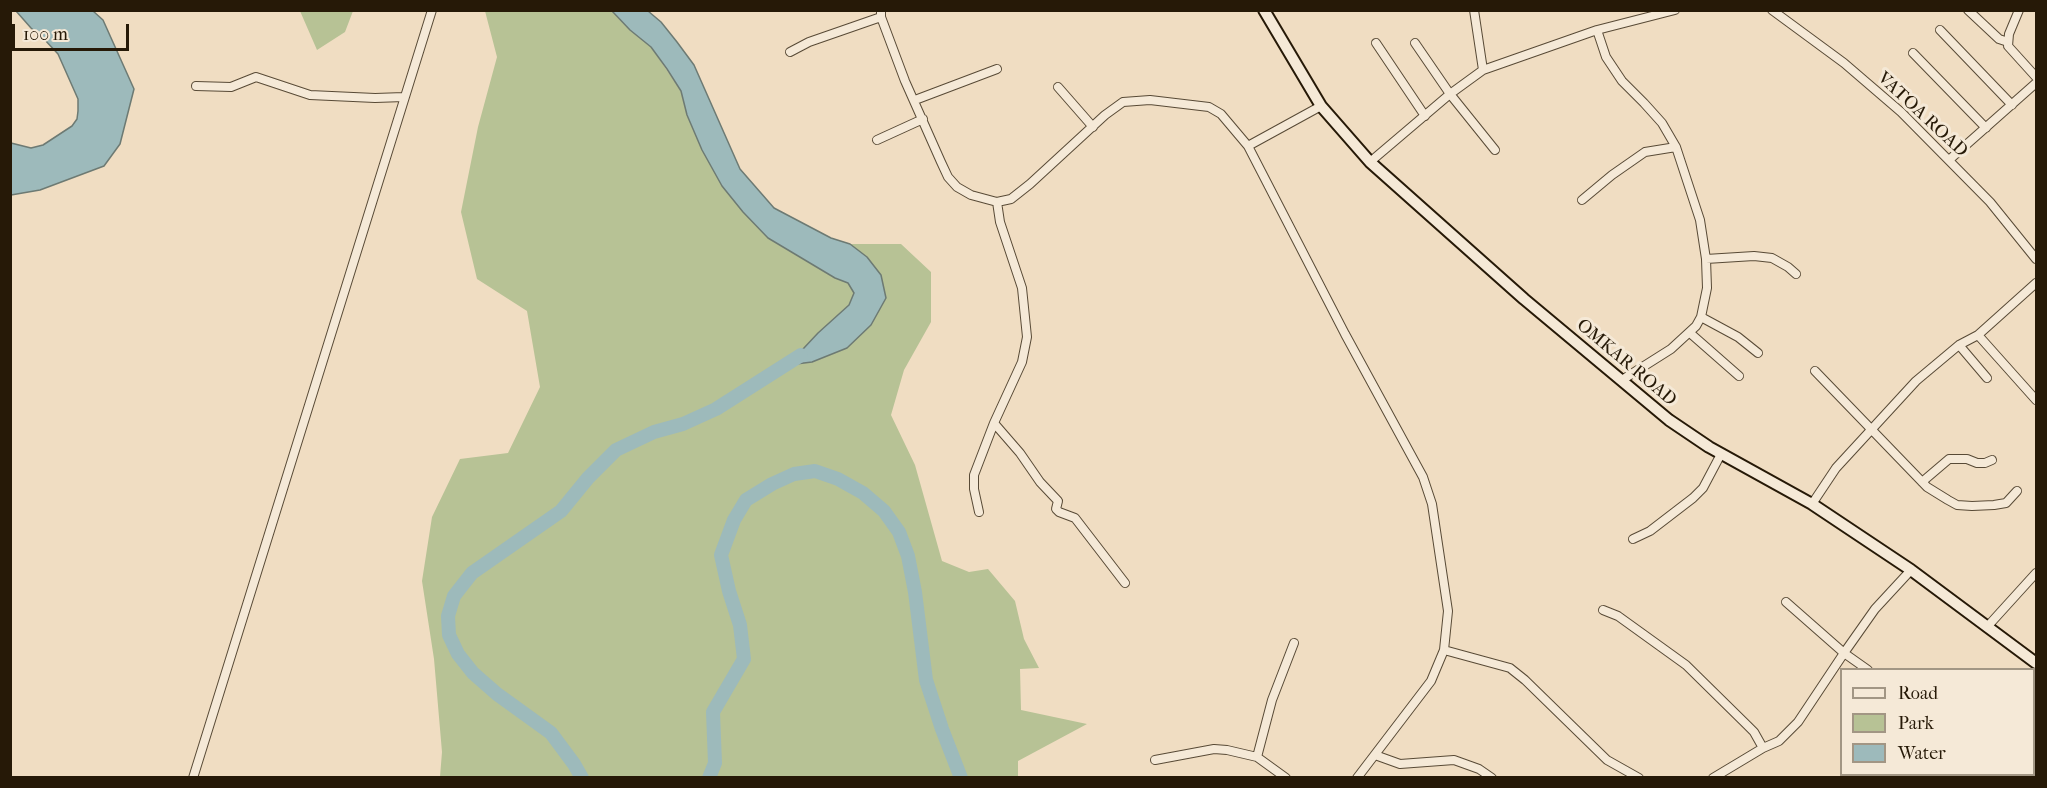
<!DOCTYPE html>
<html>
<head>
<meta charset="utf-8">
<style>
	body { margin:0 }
	#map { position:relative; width:2047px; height:788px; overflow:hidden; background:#f0ddc2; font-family:"IM FELL French Canon",serif }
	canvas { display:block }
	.frame { position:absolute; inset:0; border:12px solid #261907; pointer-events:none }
	.legend { position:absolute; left:1840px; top:668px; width:195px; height:108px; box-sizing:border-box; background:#f5e9d7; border:2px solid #a29684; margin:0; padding:8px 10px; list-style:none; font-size:18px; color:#261907 }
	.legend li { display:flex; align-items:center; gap:12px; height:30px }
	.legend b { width:30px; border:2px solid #a29684 }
	.scale { position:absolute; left:12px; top:24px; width:117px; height:27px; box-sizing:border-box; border:3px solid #261907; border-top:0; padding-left:8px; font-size:18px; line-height:21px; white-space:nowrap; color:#261907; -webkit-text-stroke:4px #f5e9d7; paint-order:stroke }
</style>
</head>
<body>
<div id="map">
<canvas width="2047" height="788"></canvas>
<div class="frame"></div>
<ul class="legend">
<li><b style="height:8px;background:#f5e9d7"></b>Road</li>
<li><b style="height:16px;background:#b7c295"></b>Park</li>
<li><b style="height:16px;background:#9dbabb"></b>Water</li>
</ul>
<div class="scale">100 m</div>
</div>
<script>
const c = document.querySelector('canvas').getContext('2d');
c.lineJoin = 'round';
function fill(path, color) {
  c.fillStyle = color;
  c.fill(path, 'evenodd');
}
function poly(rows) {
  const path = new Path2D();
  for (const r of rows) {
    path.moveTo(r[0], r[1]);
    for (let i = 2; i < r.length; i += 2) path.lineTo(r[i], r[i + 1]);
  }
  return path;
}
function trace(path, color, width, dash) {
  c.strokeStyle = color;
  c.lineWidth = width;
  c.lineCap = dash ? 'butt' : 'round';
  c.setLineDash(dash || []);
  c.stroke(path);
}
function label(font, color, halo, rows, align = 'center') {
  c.font = font + ' "IM FELL French Canon",serif';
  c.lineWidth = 6;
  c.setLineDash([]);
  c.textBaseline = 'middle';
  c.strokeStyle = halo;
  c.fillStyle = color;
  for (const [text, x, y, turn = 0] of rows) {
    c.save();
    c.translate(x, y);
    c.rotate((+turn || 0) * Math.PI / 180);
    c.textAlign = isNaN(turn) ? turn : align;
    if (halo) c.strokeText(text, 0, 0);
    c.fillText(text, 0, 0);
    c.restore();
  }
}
fill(poly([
	[300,11,353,11,345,32,317,50],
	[485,11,612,11,630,30,651,47,681,91,687,115,722,186,768,238,835,278,849,283,854,293,849,305,818,333,789,365,881,275,850,244,901,244,931,272,931,322,904,370,891,415,915,465,942,561,969,572,988,569,1015,601,1024,639,1039,668,1020,669,1021,710,1087,724,1018,761,1018,777,440,777,442,752,434,659,422,581,432,517,460,459,508,453,540,387,527,311,477,279,461,212,478,127,497,57]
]), '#b7c295');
const water = poly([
	[16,11,93,11,103,20,134,89,120,144,104,166,40,190,11,195,11,143,31,148,43,145,72,126,77,119,78,111,78,99,58,54,44,39,31,28,16,11],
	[612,11,648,11,661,22,677,42,694,65,740,169,774,208,831,238,850,244,867,257,881,275,886,298,871,325,847,348,812,362,788,365,818,333,849,305,854,293,848,283,835,278,768,238,743,212,722,186,702,150,687,115,681,91,667,69,651,47,630,30,612,11]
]);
fill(water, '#9dbabb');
trace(water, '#6d7a73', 1.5);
trace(poly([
	[582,778,574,764,551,733,497,694,473,673,458,654,449,635,448,616,454,596,472,573,561,511,588,478,616,450,654,432,683,424,716,409,801,355],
	[709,778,715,763,713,712,744,659,740,625,729,591,721,555,734,520,746,500,772,484,794,474,815,471,838,479,863,493,884,511,899,532,908,556,915,592,926,680,942,729,961,778]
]), '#9dbabb', 14);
const street = poly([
	[881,10,881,17,905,81,941,162,948,177,957,187,971,195,997,202,1011,199,1030,184,1105,115,1123,102,1150,100,1209,107,1221,114,1248,146,1345,334,1423,477,1432,504,1448,611,1444,650,1431,681,1357,778],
	[1474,10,1483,70],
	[1772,10,1844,63,1901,112,1990,202,2036,259],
	[1968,10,1999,39,2008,42],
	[2019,10,2009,34,2008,46,2036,77],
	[1597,30,1606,57,1622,81,1644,103,1662,123,1676,147,1700,220,1706,259,1707,288,1701,317,1696,326,1671,349,1622,380],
	[1940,30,2012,105],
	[1376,43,1425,116],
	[1415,43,1450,94,1495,150],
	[790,52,809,42,881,17],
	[1913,53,1986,128],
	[196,86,231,87,256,77,310,95,375,98,404,97],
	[1058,87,1093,127],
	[915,100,997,69],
	[877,140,923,119],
	[1248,146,1321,106],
	[1949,160,2036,83],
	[1370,162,1450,94,1483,70,1597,30,1675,10],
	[1582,200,1612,175,1645,152,1676,147],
	[997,202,1000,222,1022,288,1027,337,1022,362,994,423,1020,453,1040,482,1058,501,1056,509,1059,512,1075,518,1125,583],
	[1706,259,1754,256,1772,258,1788,267,1796,274],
	[1701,317,1738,337,1758,353],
	[1690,333,1739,376],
	[1978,335,2036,400],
	[1959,345,1987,378],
	[1815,371,1927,487,1948,500,1957,505,1972,506,1994,505,2006,503,2017,491],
	[1922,482,1949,459,1967,459,1977,463,1985,463,1992,460],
	[1812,504,1836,468,1916,381,1959,345,1978,335,2036,283],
	[979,512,974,489,974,475,994,423],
	[1633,539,1650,531,1693,498,1703,488,1721,454],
	[1786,602,1844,653,1875,609,1911,570],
	[1603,610,1618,616,1686,665,1747,725,1754,732,1763,748],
	[1987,627,2036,573],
	[1444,650,1510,668,1525,680,1607,760,1639,778],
	[1375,755,1400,764,1454,760,1479,769,1492,778],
	[1257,757,1272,700,1294,643],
	[1155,760,1214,749,1227,750,1257,757,1286,778],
	[193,778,432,10],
	[1713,778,1763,748,1779,741,1798,722,1844,653,1868,670]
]);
const secondary = poly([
	[1264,10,1321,106,1370,162,1524,299,1669,420,1709,447,1812,504,1911,570,2036,663]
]);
trace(street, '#584a36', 10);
trace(secondary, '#261907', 14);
trace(street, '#f5e9d7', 8);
trace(secondary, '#f5e9d7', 10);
label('18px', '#261907', '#f5e9d7', [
	["VATOA ROAD",1922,115,43],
	["OMKAR ROAD",1626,363,40]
]);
</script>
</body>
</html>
